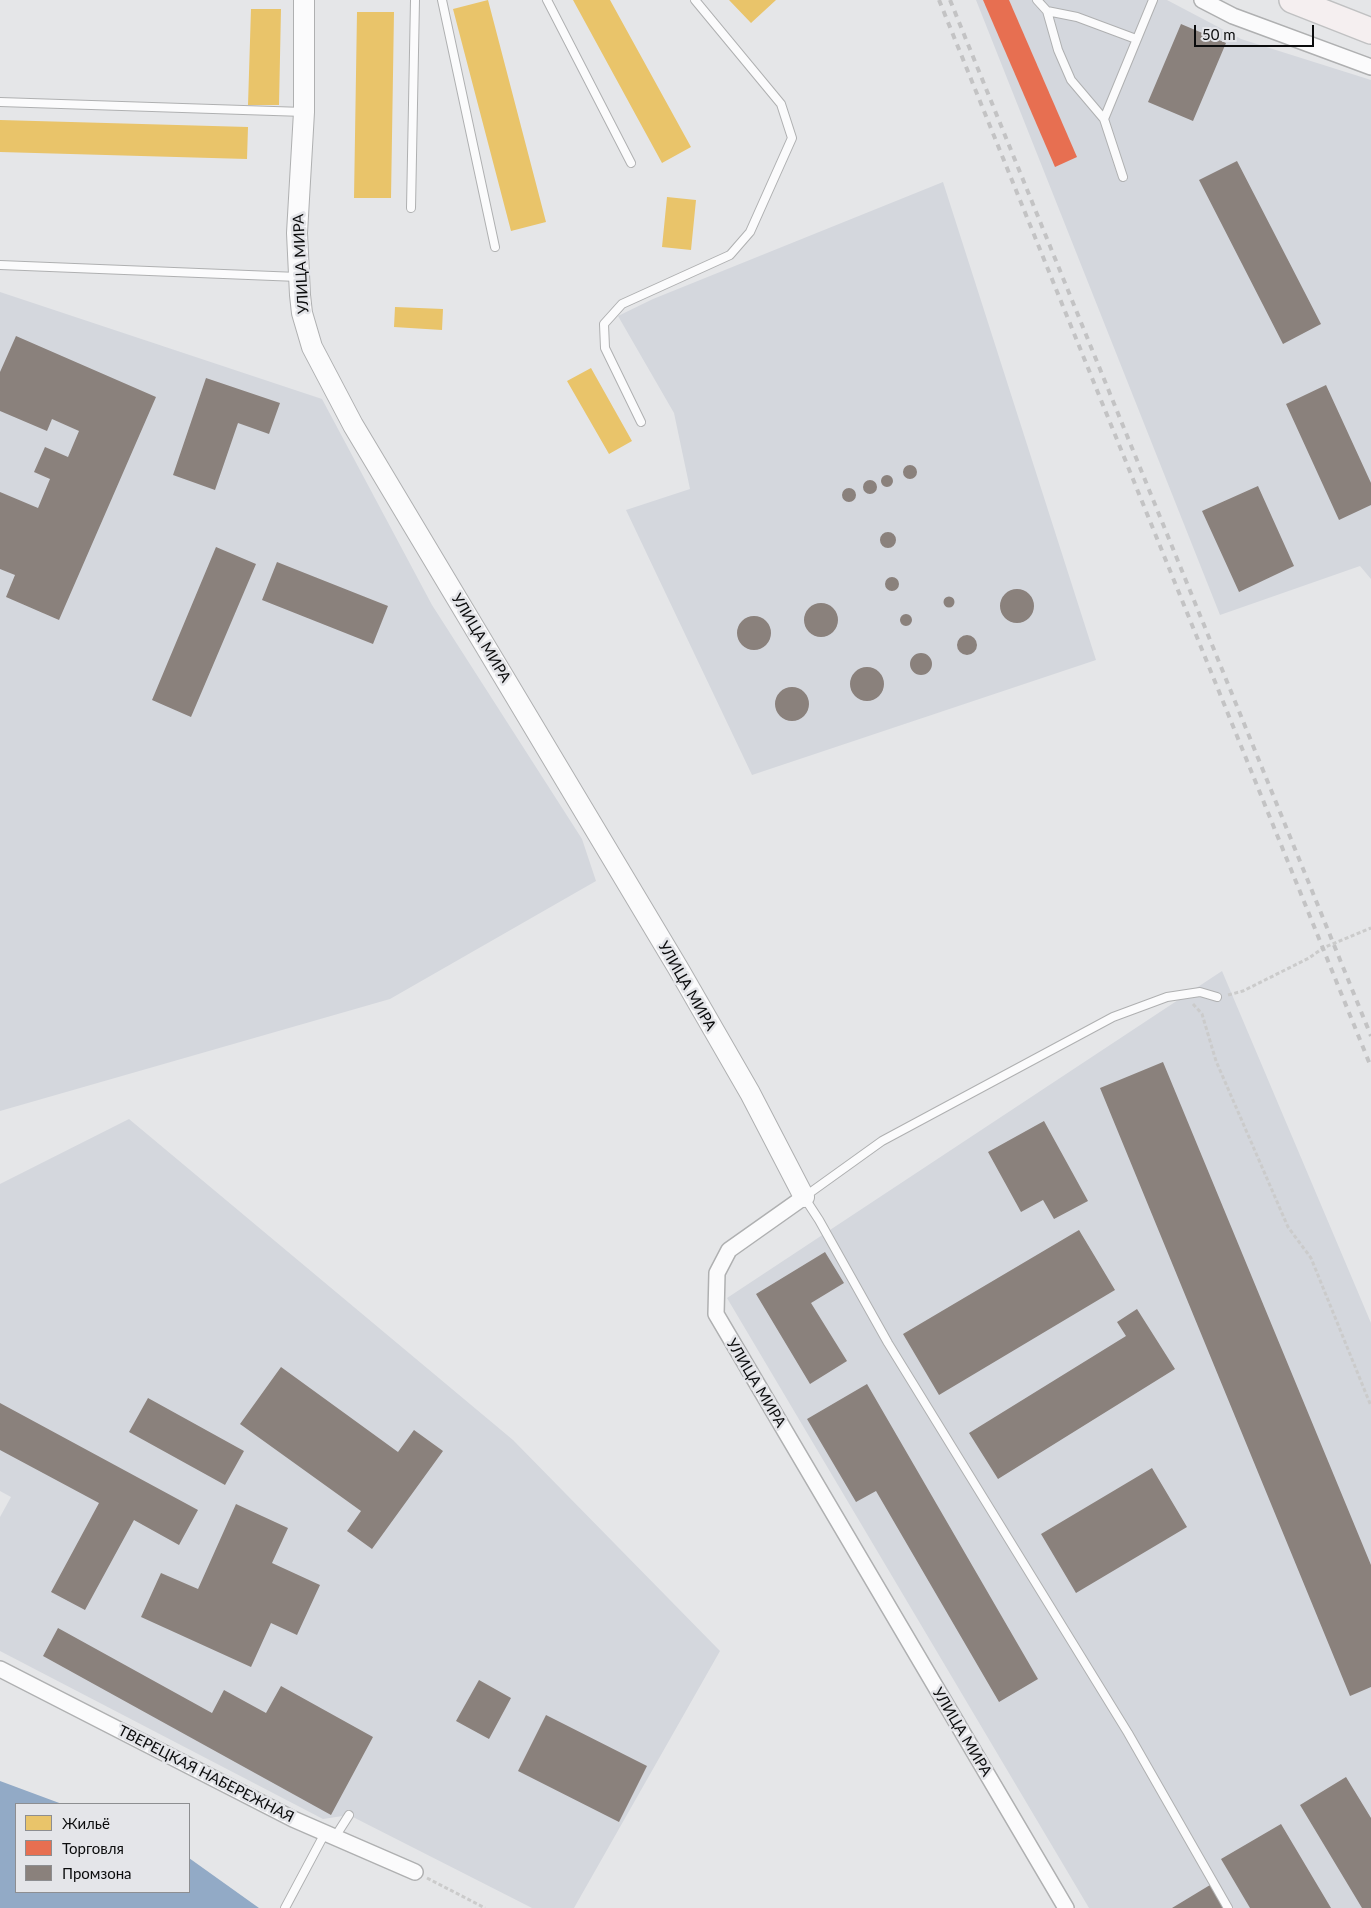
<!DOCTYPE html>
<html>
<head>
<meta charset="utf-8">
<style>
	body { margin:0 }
	#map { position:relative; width:1371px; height:1908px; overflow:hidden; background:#e5e6e8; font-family:Lato,sans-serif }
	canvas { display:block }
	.legend { position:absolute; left:15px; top:1803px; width:175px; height:90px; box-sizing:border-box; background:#e4e5e9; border:1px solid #8d8e91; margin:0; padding:6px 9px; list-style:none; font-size:15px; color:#0b0c0d }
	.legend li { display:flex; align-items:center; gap:10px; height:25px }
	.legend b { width:25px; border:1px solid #8d8e91 }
	.scale { position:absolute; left:1194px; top:25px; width:120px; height:22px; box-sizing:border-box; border:2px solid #0b0c0d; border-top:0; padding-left:6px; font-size:15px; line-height:18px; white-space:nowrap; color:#0b0c0d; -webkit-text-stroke:4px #e4e5e9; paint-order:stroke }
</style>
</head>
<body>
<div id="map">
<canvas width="1371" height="1908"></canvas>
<ul class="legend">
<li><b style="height:14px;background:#e9c46a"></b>Жильё</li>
<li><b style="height:14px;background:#e76f51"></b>Торговля</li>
<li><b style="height:14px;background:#8a817c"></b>Промзона</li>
</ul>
<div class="scale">50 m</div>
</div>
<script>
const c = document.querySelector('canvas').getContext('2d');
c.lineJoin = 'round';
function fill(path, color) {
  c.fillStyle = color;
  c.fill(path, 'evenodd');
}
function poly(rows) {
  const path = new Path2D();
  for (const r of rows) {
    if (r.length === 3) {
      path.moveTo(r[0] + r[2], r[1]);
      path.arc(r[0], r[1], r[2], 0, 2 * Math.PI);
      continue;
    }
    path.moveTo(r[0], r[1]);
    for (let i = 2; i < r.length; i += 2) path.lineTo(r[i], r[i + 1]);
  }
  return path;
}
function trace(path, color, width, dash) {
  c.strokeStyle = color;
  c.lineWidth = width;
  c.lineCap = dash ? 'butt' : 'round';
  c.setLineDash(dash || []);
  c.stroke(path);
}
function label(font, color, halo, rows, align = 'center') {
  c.font = font + ' Lato,sans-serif';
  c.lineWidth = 5;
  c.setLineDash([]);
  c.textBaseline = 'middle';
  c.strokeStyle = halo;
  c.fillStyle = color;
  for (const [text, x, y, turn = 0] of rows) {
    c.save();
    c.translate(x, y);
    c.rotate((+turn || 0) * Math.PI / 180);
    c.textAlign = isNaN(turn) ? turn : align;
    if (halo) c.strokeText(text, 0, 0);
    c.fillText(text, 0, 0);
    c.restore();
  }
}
fill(poly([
	[976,0,1167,0,1241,39,1371,80,1371,579,1360,566,1220,615],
	[943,182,1096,660,752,775,626,510,690,489,674,413,618,316,653,299],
	[0,292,322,399,432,605,582,839,596,881,390,999,0,1111],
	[1222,971,1371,1323,1371,1908,1089,1908,727,1298],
	[129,1119,513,1440,720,1651,574,1908,532,1908,349,1815,323,1819,0,1651,0,1517,11,1497,0,1491,0,1184]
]), '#d4d7dd');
fill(poly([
	[0,1781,62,1804,16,1804,16,1892,189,1892,189,1858,259,1908,0,1908]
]), '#92aac6');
fill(poly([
	[488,0,546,222,511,231,453,9],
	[573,0,610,0,691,147,662,163],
	[729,0,776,0,751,23],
	[251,9,281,9,279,105,248,105],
	[357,12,394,12,391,198,354,198],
	[0,120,248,127,247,159,0,152],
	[667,197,696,200,691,250,662,247],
	[395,307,443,309,442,330,394,327],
	[591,368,632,441,609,454,567,381]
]), '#e9c46a');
fill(poly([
	[983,0,1009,0,1077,157,1055,167]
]), '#e76f51');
fill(poly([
	[1181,24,1226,43,1193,121,1148,102],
	[1237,161,1321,324,1283,344,1199,180],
	[16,336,156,397,59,620,6,597,15,575,0,569,0,492,38,508,50,479,34,472,45,447,68,457,79,431,52,419,47,431,0,411,0,372],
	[206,378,280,403,269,434,238,423,215,490,173,475],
	[1326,385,1371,483,1371,505,1339,520,1286,404],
	[910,472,7],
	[887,481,6],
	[870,487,7],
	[1258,486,1294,566,1239,592,1202,511],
	[849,495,7],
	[888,540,8],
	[216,547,256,564,191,717,152,700],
	[277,562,388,606,373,644,262,600],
	[892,584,7],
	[1017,606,17],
	[949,602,5.5],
	[821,620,17],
	[906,620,6],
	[754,633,17],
	[967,645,10],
	[921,664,11],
	[867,684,17],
	[792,704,17],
	[1163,1062,1371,1565,1371,1687,1350,1696,1100,1088],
	[1044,1121,1088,1201,1054,1219,1043,1200,1021,1212,988,1152],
	[1079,1230,1115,1290,939,1395,903,1334],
	[825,1252,844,1283,811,1303,847,1361,810,1384,756,1294],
	[1137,1309,1175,1369,998,1479,969,1433,1126,1336,1117,1322],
	[281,1367,398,1452,414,1430,443,1451,372,1549,347,1531,361,1511,240,1424],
	[867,1384,1038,1679,999,1702,876,1491,856,1502,807,1419],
	[148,1398,244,1451,225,1485,129,1432],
	[0,1403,198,1510,179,1545,134,1520,85,1610,51,1592,99,1503,0,1450],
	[1152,1468,1187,1527,1076,1593,1041,1534],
	[236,1504,288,1528,272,1563,320,1585,297,1635,271,1623,251,1667,141,1617,161,1573,198,1589],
	[58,1628,212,1713,224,1690,266,1713,281,1686,373,1737,331,1815,43,1656],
	[479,1680,511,1698,489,1739,456,1721],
	[546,1715,647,1766,619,1822,518,1771],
	[1346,1777,1371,1818,1371,1908,1362,1908,1300,1805],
	[1281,1824,1331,1908,1250,1908,1221,1859],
	[1210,1885,1224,1908,1172,1908]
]), '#8a817c');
const service = poly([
	[442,0,495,247],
	[547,0,631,163],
	[1037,0,1047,11,1058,50,1071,80,1104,119,1123,177],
	[1047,11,1077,17,1136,39],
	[0,102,304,112],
	[1104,119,1153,0],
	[411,208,415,0],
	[0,265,298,277],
	[641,422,605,348,604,324,622,304,730,255,750,232,792,138,781,104,695,0],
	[1217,997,1200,992,1167,997,1113,1017,882,1141,804,1197,819,1220,888,1343,1128,1733,1228,1908],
	[335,1837,349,1815],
	[285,1908,325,1833]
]);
const minor = poly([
	[1202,0,1233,16,1371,67],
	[804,1197,729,1250,717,1273,716,1314,1066,1908],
	[0,1669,293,1819,415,1872]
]);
const tertiary = poly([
	[304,0,304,112,297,233,300,295,302,313,312,347,353,425,678,968,750,1093,804,1197]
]);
const primary = poly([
	[1292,0,1371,31]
]);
trace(service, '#afb0b1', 10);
trace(minor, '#afb0b1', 18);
trace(tertiary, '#afb0b1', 22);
trace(primary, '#c0c1c2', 28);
trace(poly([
	[1228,995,1243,991,1309,958,1323,948,1371,928],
	[1193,1004,1202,1014,1216,1061,1288,1227,1311,1258,1371,1406],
	[427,1878,485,1908]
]), '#cbcbcb', 3, [4, 2.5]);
trace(service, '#fbfbfc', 8);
trace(minor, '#fbfbfc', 15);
trace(tertiary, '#fbfbfc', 20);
trace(primary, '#f5eff0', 25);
trace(poly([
	[939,0,1371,1067],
	[950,0,1371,1036]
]), '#c3c3c4', 4, [6, 6]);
label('15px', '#0b0c0d', '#e4e5e9', [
	["УЛИЦА МИРА",301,264,-93],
	["УЛИЦА МИРА",481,638,59],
	["УЛИЦА МИРА",687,986,60],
	["УЛИЦА МИРА",756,1383,59],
	["УЛИЦА МИРА",962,1732,59],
	["ТВЕРЕЦКАЯ НАБЕРЕЖНАЯ",206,1774,27]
]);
</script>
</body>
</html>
